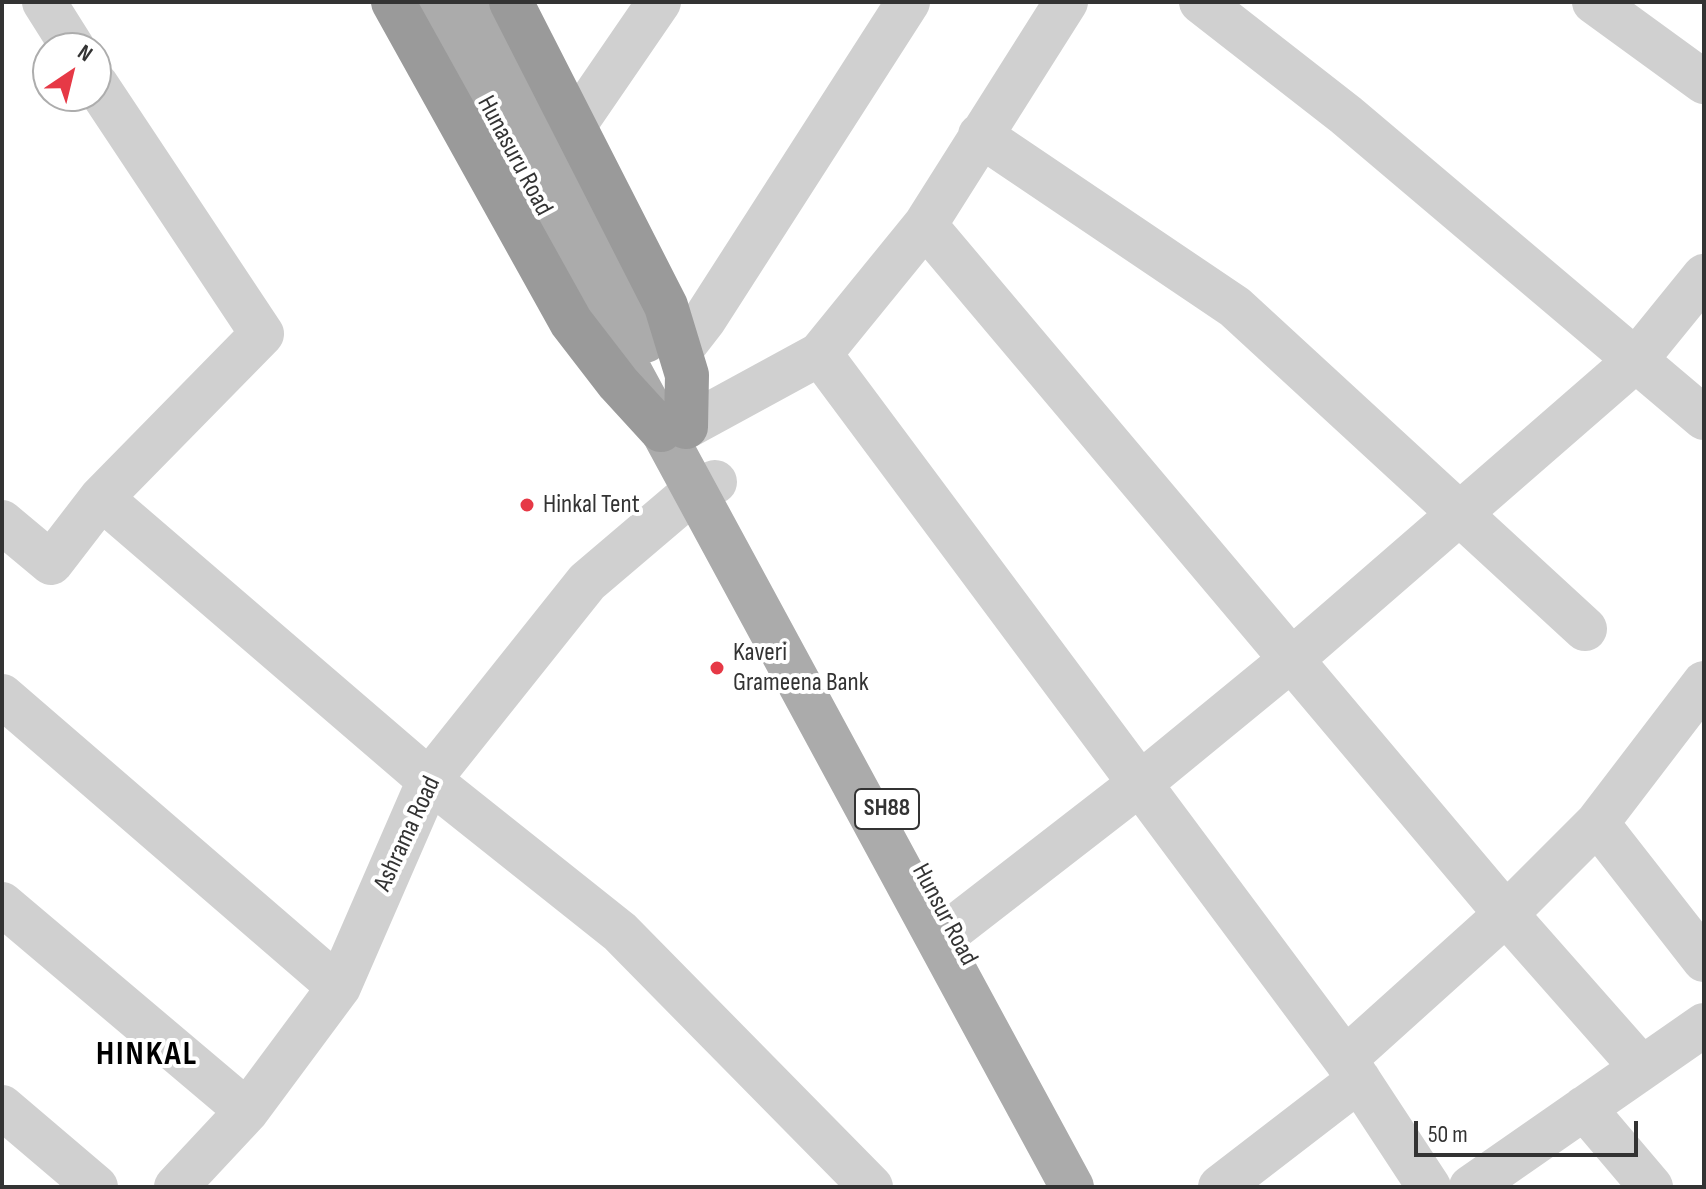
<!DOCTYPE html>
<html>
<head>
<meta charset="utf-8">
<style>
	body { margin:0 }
	#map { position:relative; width:1706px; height:1189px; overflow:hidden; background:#fff; font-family:"Sofia Sans Condensed",sans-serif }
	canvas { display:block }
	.frame { position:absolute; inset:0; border:4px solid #333; pointer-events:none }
	.north { position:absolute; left:32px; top:32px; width:80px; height:80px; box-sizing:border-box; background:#fff; border:2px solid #adadad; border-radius:50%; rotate:35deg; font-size:22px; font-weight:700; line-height:32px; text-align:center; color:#333 }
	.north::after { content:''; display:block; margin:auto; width:28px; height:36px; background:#e63946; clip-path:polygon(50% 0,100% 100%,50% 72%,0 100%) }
	.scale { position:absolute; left:1414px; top:1121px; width:224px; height:36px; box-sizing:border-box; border:4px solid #333; border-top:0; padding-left:10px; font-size:24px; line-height:28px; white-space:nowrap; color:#333; -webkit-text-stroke:6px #fff; paint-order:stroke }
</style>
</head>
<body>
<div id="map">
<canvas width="1706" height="1189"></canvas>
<div class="frame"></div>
<div class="north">N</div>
<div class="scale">50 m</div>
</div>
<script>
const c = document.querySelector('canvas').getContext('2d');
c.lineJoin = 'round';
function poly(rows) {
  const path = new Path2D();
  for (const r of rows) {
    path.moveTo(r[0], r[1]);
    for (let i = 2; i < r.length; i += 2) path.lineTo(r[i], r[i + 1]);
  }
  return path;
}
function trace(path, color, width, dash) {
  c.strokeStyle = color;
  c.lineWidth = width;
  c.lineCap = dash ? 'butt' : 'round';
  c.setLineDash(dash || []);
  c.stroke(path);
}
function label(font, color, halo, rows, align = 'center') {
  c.font = font + ' "Sofia Sans Condensed",sans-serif';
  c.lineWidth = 8;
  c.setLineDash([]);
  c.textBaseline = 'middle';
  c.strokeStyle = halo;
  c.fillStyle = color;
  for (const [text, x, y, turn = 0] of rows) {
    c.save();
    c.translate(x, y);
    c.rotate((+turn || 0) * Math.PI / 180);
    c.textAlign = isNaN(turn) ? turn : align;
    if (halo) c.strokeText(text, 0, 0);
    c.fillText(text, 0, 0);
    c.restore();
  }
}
trace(poly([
	[44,2,73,48],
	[1201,2,1346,115,1704,418],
	[1594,2,1704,82],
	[574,126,659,2],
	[980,135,1235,307,1585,629],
	[925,225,1506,914,1642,1068],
	[680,351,704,320,908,2],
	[820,354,1345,1059,1429,1187],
	[686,427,820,354,925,225,1066,2],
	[101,498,429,780,620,932,871,1187],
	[2,522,51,563,101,498,262,334,96,84],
	[2,696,339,987],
	[1597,823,1704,960],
	[2,904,247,1111],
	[951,930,1142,782,1292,659,1458,515,1635,361,1704,276],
	[1345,1059,1506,914,1597,823,1704,683],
	[2,1107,96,1187],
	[1584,1108,1651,1187],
	[176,1187,247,1111,339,987,429,780,587,582,694,491,715,482],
	[1220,1187,1359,1080],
	[1471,1187,1704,1025]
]), '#d0d0d0', 44);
trace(poly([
	[430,2,1072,1187],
	[471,2,562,169,645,341]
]), '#ababab', 44);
trace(poly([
	[393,2,571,322,618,383,661,430],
	[511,2,666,306,687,375,686,427]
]), '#9a9a9a', 44);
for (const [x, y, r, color] of [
	[527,505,8,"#e63946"],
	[717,668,8,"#e63946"]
]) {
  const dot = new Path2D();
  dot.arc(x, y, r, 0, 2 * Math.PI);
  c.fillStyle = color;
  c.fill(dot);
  trace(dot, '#fff', 3);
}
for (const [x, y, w] of [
	[887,809,64]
]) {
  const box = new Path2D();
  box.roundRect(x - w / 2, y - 20, w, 40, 6);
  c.fillStyle = '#fff';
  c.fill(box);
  trace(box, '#333', 2);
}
label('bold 24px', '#333', null, [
	["SH88",887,809]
]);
label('26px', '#333', '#fff', [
	["Hunasuru Road",514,156,62],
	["Ashrama Road",408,834,-65],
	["Hunsur Road",944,915,62]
]);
label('26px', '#333', '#fff', [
	["Hinkal Tent",543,505],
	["Kaveri",733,653],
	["Grameena Bank",733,683]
], 'left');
c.letterSpacing = '2px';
label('bold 34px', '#000', '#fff', [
	["HINKAL",147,1055]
]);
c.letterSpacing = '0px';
</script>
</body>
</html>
